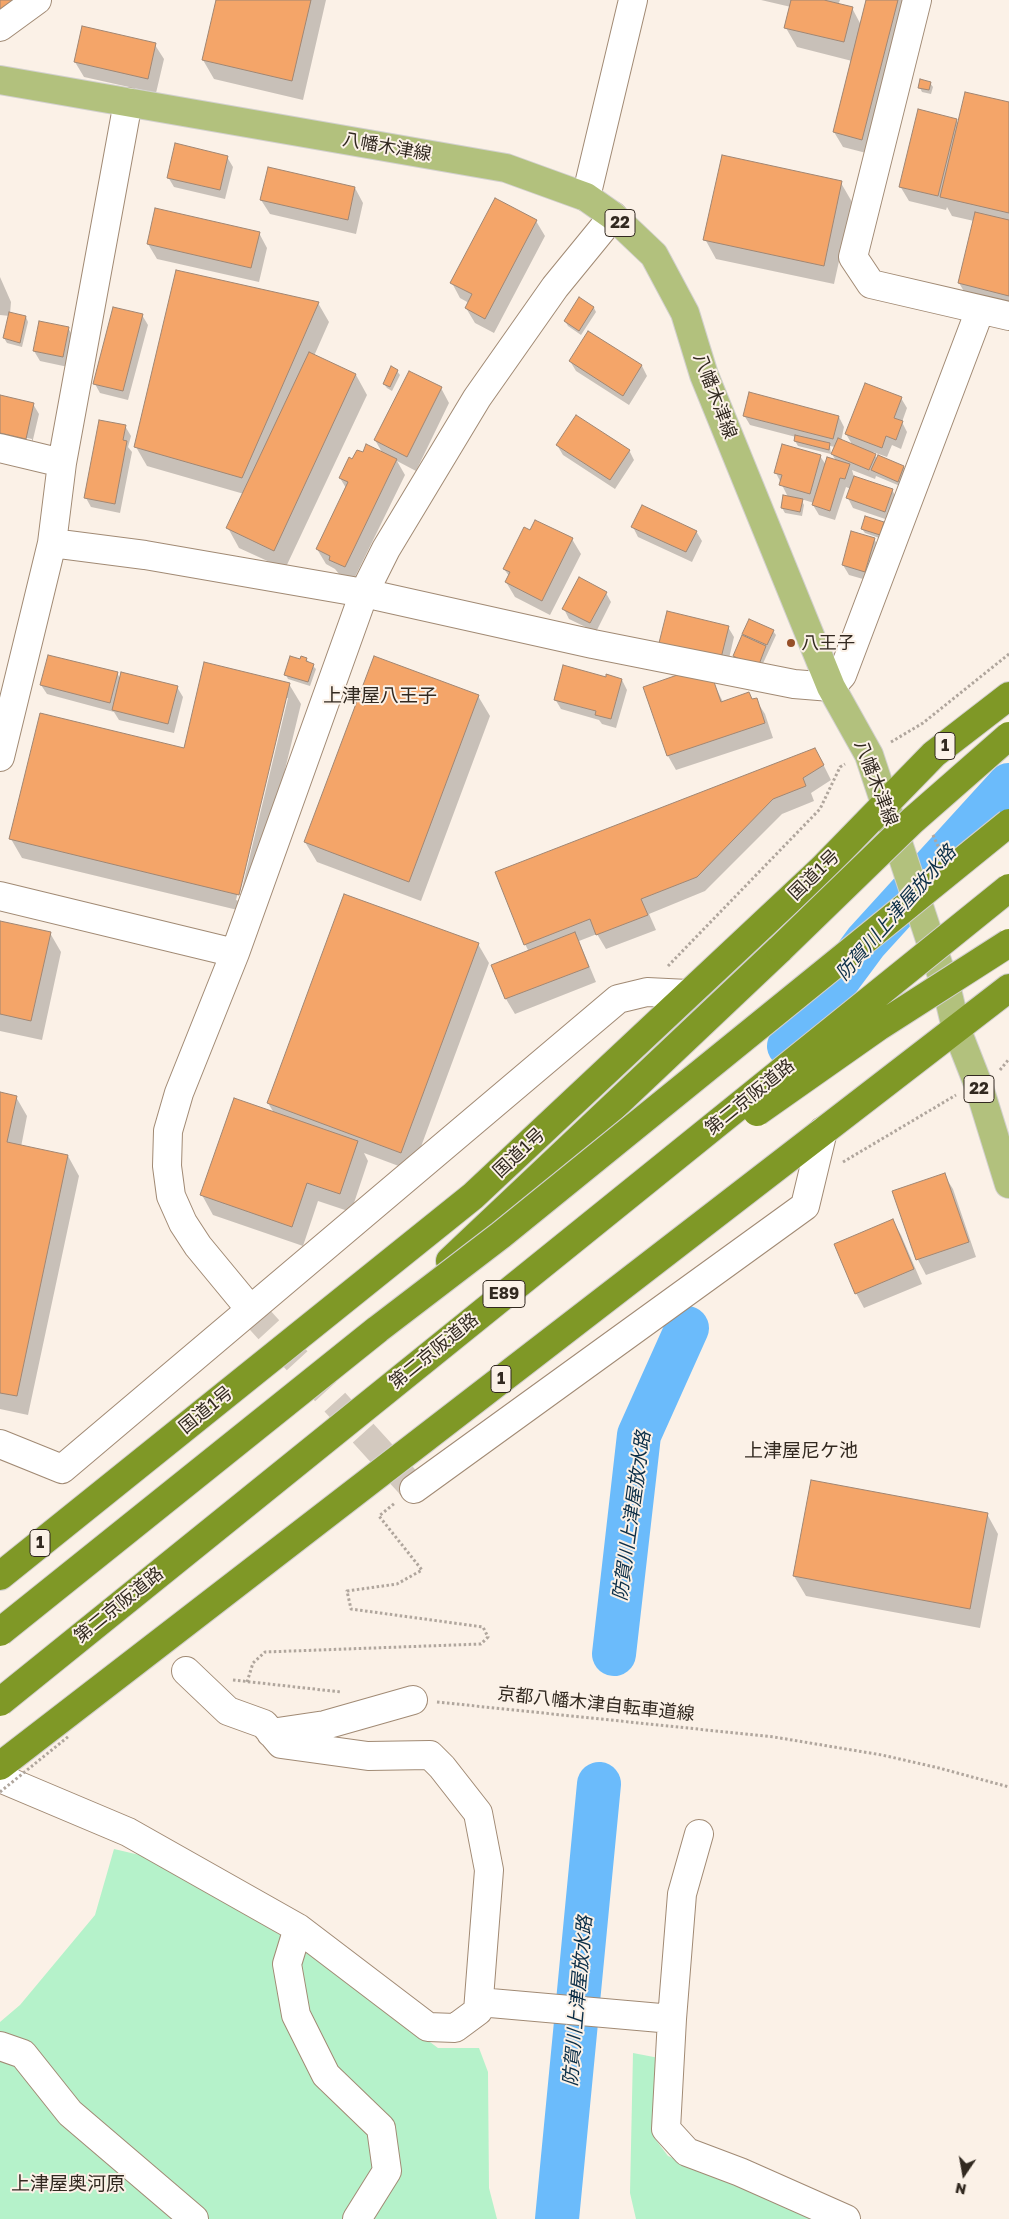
<!DOCTYPE html>
<html>
<head>
<meta charset="utf-8">
<style>
	body { margin:0 }
	#map { position:relative; width:1009px; height:2219px; overflow:hidden; background:#fbf1e7; font-family:"Golos Text",sans-serif }
	canvas { display:block }
	.north { position:absolute; left:939px; top:2149px; width:50px; height:50px; -webkit-text-stroke:4px #fbf1e7; paint-order:stroke; rotate:192deg; font-size:14px; font-weight:700; line-height:20px; text-align:center; color:#322920 }
	.north::after { content:''; display:block; margin:auto; width:18px; height:22px; background:#322920; clip-path:polygon(50% 0,100% 100%,50% 72%,0 100%) }
</style>
</head>
<body>
<div id="map">
<canvas width="1009" height="2219"></canvas>
<div class="north">N</div>
</div>
<script>
const c = document.querySelector('canvas').getContext('2d');
c.lineJoin = 'round';
function fill(path, color) {
  c.fillStyle = color;
  c.fill(path, 'evenodd');
}
function poly(rows) {
  const path = new Path2D();
  for (const r of rows) {
    path.moveTo(r[0], r[1]);
    for (let i = 2; i < r.length; i += 2) path.lineTo(r[i], r[i + 1]);
  }
  return path;
}
function trace(path, color, width, dash) {
  c.strokeStyle = color;
  c.lineWidth = width;
  c.lineCap = dash ? 'butt' : 'round';
  c.setLineDash(dash || []);
  c.stroke(path);
}
function label(font, color, halo, rows, align = 'center') {
  c.font = font + ' "Golos Text","Noto Sans JP",sans-serif';
  c.lineWidth = 4;
  c.setLineDash([]);
  c.textBaseline = 'middle';
  c.strokeStyle = halo;
  c.fillStyle = color;
  for (const [text, x, y, turn = 0] of rows) {
    c.save();
    c.translate(x, y);
    c.rotate((+turn || 0) * Math.PI / 180);
    c.textAlign = isNaN(turn) ? turn : align;
    if (halo) c.strokeText(text, 0, 0);
    c.fillText(text, 0, 0);
    c.restore();
  }
}
fill(poly([
	[114,1849,157,1859,311,1954,438,2048,479,2048,488,2072,489,2188,497,2219,0,2219,0,2022,20,2005,95,1915],
	[633,2053,659,2058,653,2136,668,2156,819,2219,636,2219,630,2193]
]), '#b5f2ca');
fill(poly([
	[217,0,326,0,303,100,214,79,203,60],
	[761,0,840,0,838,5,852,8,861,25,868,0,910,0,870,154,843,147,834,132,852,61,797,47,786,28,791,7],
	[155,45,164,59,156,93,84,77,75,62],
	[930,83,933,87,931,94,922,92,920,88],
	[1009,103,1009,308,968,298,959,283,974,221,952,216,947,207,946,210,909,201,900,186,956,120,958,124],
	[227,157,233,167,225,199,174,187,168,177],
	[841,183,852,202,834,284,716,259,705,239],
	[355,188,363,203,356,234,270,214,261,200],
	[495,200,536,221,545,236,494,333,475,323,466,308,469,303,460,298,452,283],
	[259,233,267,248,259,282,157,259,148,244],
	[0,277,11,302,10,314,26,317,28,322,22,347,7,343,4,338,10,316,0,315],
	[580,299,594,308,596,312,581,335,568,326,565,321],
	[318,303,329,322,314,356,356,375,367,395,285,569,239,548,228,528,244,494,147,466,136,447],
	[142,315,148,325,128,400,100,393,95,384],
	[68,328,74,338,68,367,40,361,34,351],
	[589,332,642,366,647,376,629,405,576,371,570,361],
	[397,371,400,375,392,391,387,388,384,384],
	[441,388,449,403,416,471,397,461,405,475,353,581,339,574,335,569,326,564,317,549,346,488,340,478,353,460,363,454,383,454,375,440],
	[750,394,839,417,844,427,841,441,853,446,846,434,901,398,907,408,902,422,907,432,901,449,892,445,887,457,873,452,877,459,878,456,904,467,906,472,900,486,876,476,875,479,852,470,854,477,892,490,898,500,891,521,853,508,848,498,851,489,846,487,835,520,819,515,813,505,814,503,801,499,804,505,802,516,785,513,782,508,788,497,776,473,820,456,826,465,836,461,832,454,835,447,830,446,831,454,798,446,795,441,796,437,750,425,744,415],
	[0,396,33,404,39,414,31,448,0,441,0,434,32,442,32,439,0,432],
	[125,426,131,436,128,447,132,452,120,513,91,507,86,498],
	[557,445,629,450,634,460,615,489,563,455],
	[883,523,886,528,882,539,865,533,862,529],
	[633,527,696,531,702,541,692,562,638,537],
	[531,531,572,539,581,554,550,615,515,597,506,582,509,576,504,569],
	[874,539,880,549,870,581,849,575,843,565],
	[606,593,611,602,596,632,569,619,564,609],
	[728,627,734,637,727,667,666,652,660,643],
	[773,631,776,635,760,670,737,660,734,656,746,639,743,634],
	[306,659,316,669,310,686,288,679,286,675,301,661],
	[117,673,121,680,177,687,183,697,174,733,119,720,114,712,47,694,41,685],
	[607,678,622,680,627,690,616,728,602,724,599,720,561,709,555,699],
	[712,680,723,702,756,700,765,714,773,738,676,770,668,756],
	[289,684,301,704,250,913,22,858,11,839,185,749],
	[285,698,288,698,239,901,236,900],
	[478,696,490,716,421,901,317,862,305,842],
	[823,764,831,780,811,793,814,801,782,814,705,891,649,914,656,930,606,949,597,934,579,941,596,982,515,1014,506,999,493,966,529,952,525,944],
	[0,922,50,933,61,952,42,1040,0,1031],
	[478,944,489,963,412,1171,364,1153,368,1161,351,1212,318,1201,303,1246,213,1215,202,1195,274,1113,268,1103],
	[0,1094,16,1097,27,1116,21,1147,68,1156,79,1176,28,1415,0,1409],
	[944,1175,953,1189,976,1257,926,1275,918,1260,894,1192],
	[893,1221,901,1235,922,1284,864,1308,856,1293],
	[987,1514,998,1534,980,1628,806,1596,794,1576]
]), '#0003');
trace(poly([
	[789,1046,866,942,1009,785],
	[614,1654,639,1435,687,1328],
	[557,2219,599,1784]
]), '#6bbbfb', 44);
const building = poly([
	[0,0,17,0,0,13,0,0],
	[216,0,311,0,292,81,202,60,216,0],
	[791,0,824,0,853,7,844,42,784,28,791,0],
	[866,0,898,0,862,140,833,132,866,0],
	[82,26,156,43,148,79,74,62,82,26],
	[920,79,931,82,929,90,918,88,920,79],
	[965,92,1009,102,1009,213,940,197,965,92],
	[918,109,957,119,938,196,899,187,918,109],
	[175,143,228,156,220,190,167,178,175,143],
	[722,155,842,181,824,266,703,240,722,155],
	[268,167,355,187,348,220,260,200,268,167],
	[495,198,537,220,485,319,465,308,472,294,450,283,495,198],
	[155,208,260,232,251,268,147,244,155,208],
	[975,212,1009,220,1009,296,958,283,975,212],
	[176,270,319,302,242,478,134,447,176,270],
	[579,297,594,307,579,331,564,321,579,297],
	[113,307,143,314,123,391,93,384,113,307],
	[9,312,26,316,20,343,3,338,9,312],
	[39,321,69,327,63,357,33,351,39,321],
	[588,331,642,365,623,396,569,361,588,331],
	[309,352,356,374,274,551,226,528,309,352],
	[391,366,398,370,390,387,383,384,391,366],
	[409,371,442,387,407,457,374,440,409,371],
	[865,383,902,397,894,418,903,421,896,440,886,436,882,448,845,434,865,383],
	[749,392,839,416,833,439,743,416,749,392],
	[0,395,34,403,26,439,0,433,0,395],
	[576,415,630,450,610,480,556,445,576,415],
	[99,420,126,425,123,440,127,441,115,504,84,498,99,420],
	[795,435,830,443,829,450,794,441,795,435],
	[838,438,876,454,869,470,831,454,838,438],
	[366,444,397,459,345,567,329,560,330,556,316,549,348,482,339,478,349,457,352,459,357,450,363,452,366,444],
	[782,444,821,455,810,494,779,485,782,475,774,473,782,444],
	[878,455,904,466,898,482,871,470,878,455],
	[827,457,850,464,845,479,840,478,830,511,812,505,827,457],
	[854,476,893,489,885,512,846,498,854,476],
	[783,495,803,499,800,512,781,508,783,495],
	[642,505,697,531,686,552,631,527,642,505],
	[865,516,884,522,880,535,861,529,865,516],
	[535,520,573,538,542,601,505,582,510,572,503,569,524,527,530,530,535,520],
	[851,531,875,538,865,572,842,565,851,531],
	[579,577,607,592,590,623,562,609,579,577],
	[667,611,729,626,721,658,659,643,667,611],
	[749,619,774,630,767,645,742,634,749,619],
	[742,635,766,646,758,667,733,656,742,635],
	[48,655,118,672,110,703,40,685,48,655],
	[290,656,300,659,301,656,307,658,306,661,314,664,308,682,284,675,290,656],
	[374,656,479,695,409,882,304,842,374,656],
	[204,662,290,683,239,895,9,839,40,713,184,748,204,662],
	[563,665,606,677,606,674,622,679,611,719,595,715,596,711,554,700,563,665],
	[121,672,178,686,168,724,112,710,121,672],
	[683,673,713,679,721,702,749,692,752,699,757,698,765,723,667,756,643,687,683,673],
	[815,748,824,765,803,778,806,786,773,799,697,877,641,899,648,915,596,935,590,919,524,945,495,872,815,748],
	[344,894,479,943,401,1153,267,1103,344,894],
	[0,921,51,932,31,1021,0,1014,0,921],
	[575,932,589,967,505,999,491,965,575,932],
	[0,1092,17,1096,7,1142,68,1155,17,1396,0,1393,0,1092],
	[234,1098,358,1141,340,1194,307,1183,292,1227,200,1195,234,1098],
	[945,1173,969,1242,916,1260,892,1191,945,1173],
	[893,1219,914,1269,855,1294,834,1244,893,1219],
	[811,1480,988,1513,970,1609,793,1576,811,1480]
]);
fill(building, '#f4a569');
trace(building, '#a08673', 1);
trace(poly([
	[250,1309,414,1489]
]), '#d3c9bf', 28, [28, 14]);
const minor = poly([
	[917,0,853,257,871,284,1009,316],
	[0,27,37,0],
	[586,197,633,0],
	[0,448,62,463],
	[52,543,145,555,364,593,593,644,794,684,831,687,842,675,980,310],
	[0,757,52,543,62,463,128,102],
	[0,896,235,953],
	[250,1309,198,1246,183,1223,171,1196,167,1166,168,1131,179,1093,235,953,364,593,386,549,477,398,555,287,613,216],
	[0,1444,62,1469,618,999,647,992,688,994],
	[414,1489,805,1206,823,1131],
	[271,1733,325,1725,413,1700],
	[0,1778,128,1832,298,1928,428,2027,455,2028,478,2011,489,1870,478,1813,442,1767,430,1755,368,1756,281,1744,264,1724,228,1711,186,1671],
	[699,1834,682,1894,672,2019,666,2129,687,2152,740,2172,846,2219],
	[298,1928,287,1964,296,2015,326,2075,381,2128,387,2171,357,2219],
	[479,2002,672,2019],
	[0,2046,23,2054,70,2113,194,2219]
]);
const major = poly([
	[0,80,506,168,586,197,613,216,654,255,685,313,704,375,831,687,869,755,948,994,956,1028,978,1084,1009,1184]
]);
const highway = poly([
	[450,1261,780,949],
	[0,1576,473,1196,822,869,934,754,1009,696],
	[0,1766,1009,988]
]);
trace(minor, '#a18a74', 30);
trace(major, '#d2d0ce', 30);
trace(highway, '#d2d0ce', 30);
trace(poly([
	[891,742,923,723,1009,654],
	[933,835,939,848],
	[668,966,820,809,840,767,845,764],
	[1000,1070,1009,1059],
	[843,1162,956,1095],
	[233,1680,341,1692],
	[247,1682,253,1663,265,1652,481,1644,488,1637,483,1627,351,1609,347,1591,397,1584,422,1570,379,1516,395,1503],
	[437,1702,774,1737,882,1755,939,1768,1009,1787]
]), '#b0a69d', 3, [2.5, 2.5]);
trace(minor, '#fff', 28);
trace(major, '#b2c17d', 28);
trace(highway, '#7f9826', 28);
const highwayBridge = poly([
	[780,949,912,821,1009,736],
	[757,1112,878,1027,1009,943],
	[0,1632,378,1329,501,1235,1009,823],
	[0,1702,1009,888]
]);
trace(highwayBridge, '#d2d0ce', 30, []);
trace(poly([
	[0,1792,69,1736]
]), '#b0a69d', 3, [2.5, 2.5]);
trace(highwayBridge, '#7f9826', 28);
for (const [x, y, r, color] of [
	[791,643,5,"#964f28"]
]) {
  const dot = new Path2D();
  dot.arc(x, y, r, 0, 2 * Math.PI);
  c.fillStyle = color;
  c.fill(dot);
  trace(dot, '#fbf1e7', 2);
}
for (const [x, y, w] of [
	[620,223,30],
	[945,746,20],
	[979,1089,30],
	[504,1294,42],
	[501,1379,20],
	[40,1543,20]
]) {
  const box = new Path2D();
  box.roundRect(x - w / 2, y - 13.5, w, 27, 4);
  c.fillStyle = '#fbf1e7';
  c.fill(box);
  trace(box, '#322920', 1);
}
label('bold 16px', '#322920', null, [
	["22",620,223],
	["1",945,746],
	["22",979,1089],
	["E89",504,1294],
	["1",501,1379],
	["1",40,1543]
]);
label('18px', '#322920', '#fbf1e7', [
	["八幡木津線",387,147,10],
	["八幡木津線",715,396,69],
	["八幡木津線",876,783,69],
	["国道1号",814,875,-44],
	["第二京阪道路",750,1097,-39],
	["国道1号",519,1153,-43],
	["第二京阪道路",434,1351,-39],
	["国道1号",206,1410,-39],
	["第二京阪道路",119,1605,-39],
	["京都八幡木津自転車道線",596,1704,6]
]);
label('18px', '#322920', '#fbf1e7', [
	["八王子",801,643]
], 'left');
label('19px', '#322920', '#fbf1e7', [
	["上津屋八王子",380,696],
	["上津屋尼ケ池",801,1451],
	["上津屋奥河原",68,2184]
]);
label('italic 19px', '#0b2e47', '#fbf1e7', [
	["防賀川上津屋放水路",896,913,-49],
	["防賀川上津屋放水路",632,1516,-82],
	["防賀川上津屋放水路",578,2001,-85]
]);
</script>
</body>
</html>
